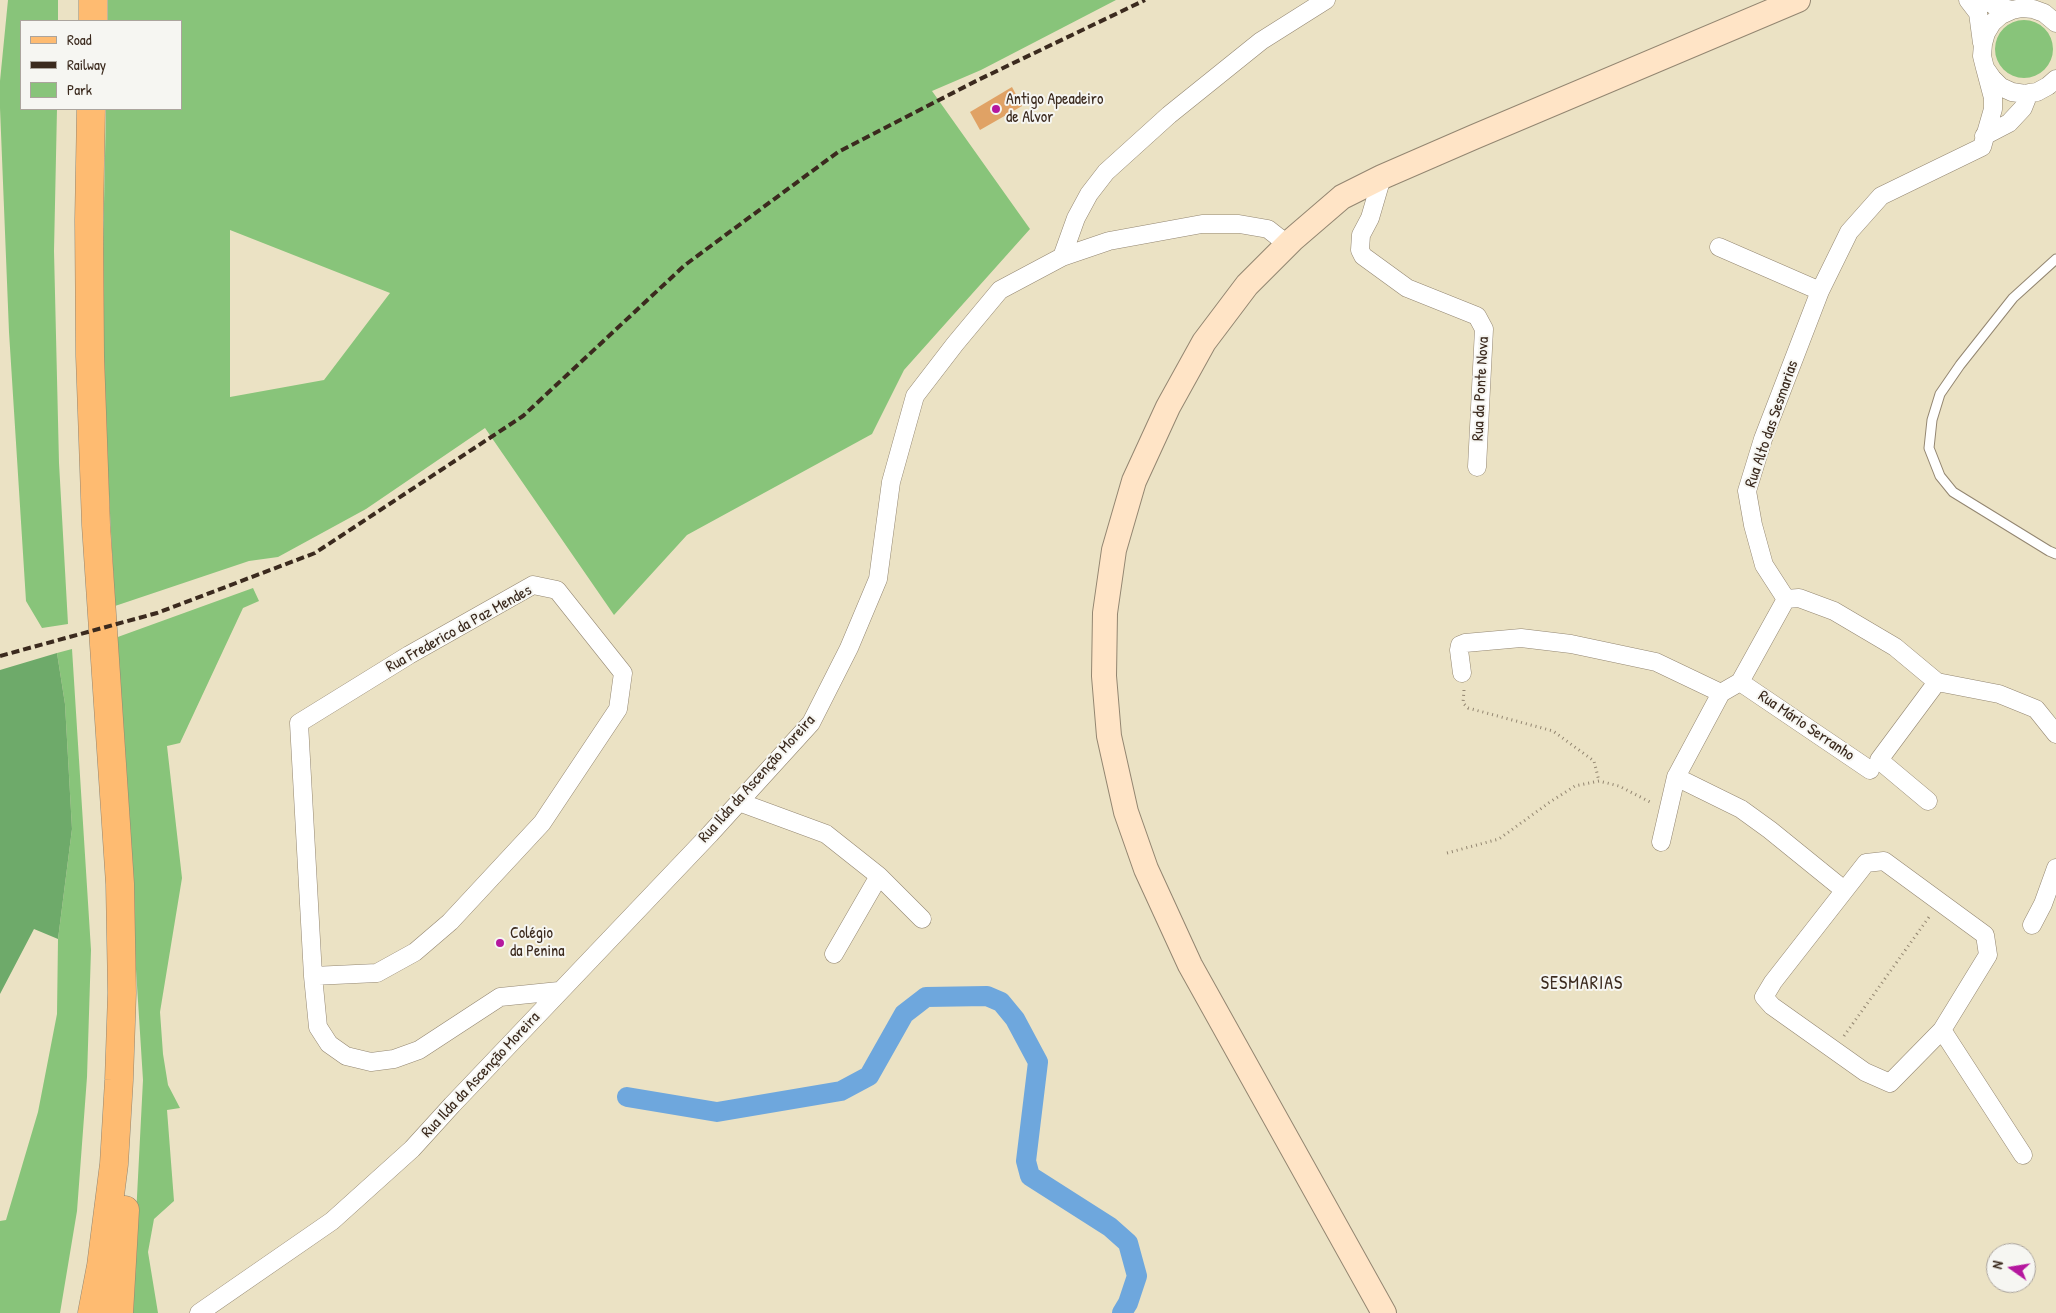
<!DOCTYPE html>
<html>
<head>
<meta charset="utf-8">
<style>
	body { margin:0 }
	#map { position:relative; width:2056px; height:1313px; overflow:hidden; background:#ebe2c4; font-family:"Patrick Hand",sans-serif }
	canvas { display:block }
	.legend { position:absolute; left:20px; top:20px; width:162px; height:90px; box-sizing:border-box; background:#f6f6f2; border:1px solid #aba49d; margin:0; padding:6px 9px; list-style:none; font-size:15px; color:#3b2a1e }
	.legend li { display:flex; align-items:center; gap:10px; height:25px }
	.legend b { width:25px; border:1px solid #aba49d }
	.north { position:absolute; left:1986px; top:1243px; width:50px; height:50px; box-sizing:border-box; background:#f6f6f2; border:1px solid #aba49d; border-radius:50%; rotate:283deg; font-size:14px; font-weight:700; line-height:20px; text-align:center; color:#3b2a1e }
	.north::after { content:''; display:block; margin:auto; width:18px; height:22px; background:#b5179e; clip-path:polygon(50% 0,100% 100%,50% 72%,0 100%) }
</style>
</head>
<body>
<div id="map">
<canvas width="2056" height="1313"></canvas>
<ul class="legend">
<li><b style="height:6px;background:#febb71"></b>Road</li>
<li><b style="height:6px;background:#3b2a1e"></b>Railway</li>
<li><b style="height:14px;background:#88c47a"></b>Park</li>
</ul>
<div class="north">N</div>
</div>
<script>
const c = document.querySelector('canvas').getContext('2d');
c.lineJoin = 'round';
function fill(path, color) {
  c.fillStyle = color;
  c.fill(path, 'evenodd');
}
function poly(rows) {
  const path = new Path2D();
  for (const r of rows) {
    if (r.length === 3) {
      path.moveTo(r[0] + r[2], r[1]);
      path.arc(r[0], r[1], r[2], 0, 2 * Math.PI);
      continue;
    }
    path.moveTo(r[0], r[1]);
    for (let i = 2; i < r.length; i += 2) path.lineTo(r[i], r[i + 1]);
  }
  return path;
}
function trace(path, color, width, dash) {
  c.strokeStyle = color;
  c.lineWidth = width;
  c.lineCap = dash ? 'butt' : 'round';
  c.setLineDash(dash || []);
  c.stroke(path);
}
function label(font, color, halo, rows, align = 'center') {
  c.font = font + ' "Patrick Hand",sans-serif';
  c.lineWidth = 4;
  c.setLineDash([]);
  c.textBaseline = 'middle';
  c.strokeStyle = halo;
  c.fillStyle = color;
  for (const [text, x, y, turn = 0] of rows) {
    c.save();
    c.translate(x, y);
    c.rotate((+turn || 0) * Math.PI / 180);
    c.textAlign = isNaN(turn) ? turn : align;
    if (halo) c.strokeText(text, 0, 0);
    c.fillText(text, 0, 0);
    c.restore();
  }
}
fill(poly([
	[8,0,58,0,58,21,21,21,21,109,57,109,54,251,59,463,68,624,42,628,26,601,9,332,0,108,0,81],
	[108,0,1116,0,981,70,932,91,1030,229,904,370,872,434,687,535,614,615,485,428,366,509,278,557,249,561,115,606,101,346,106,109,181,109,181,21,108,21],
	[230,230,390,293,324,380,230,397],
	[2024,49,29],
	[253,588,259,601,243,608,180,743,167,746,182,878,160,1012,163,1054,168,1085,180,1108,167,1110,174,1201,154,1219,148,1252,158,1313,131,1313,143,1080,115,638],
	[72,649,91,950,87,1077,77,1211,60,1313,0,1313,0,1221,6,1220,38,1112,57,1014,58,939,72,829,65,704,57,653]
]), '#88c47a');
fill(poly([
	[57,653,65,704,72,829,58,939,34,929,0,994,0,670]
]), '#6eaa6a');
trace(poly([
	[627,1097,717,1112,841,1091,869,1076,904,1014,926,997,987,996,1001,1002,1015,1019,1038,1062,1026,1161,1030,1176,1110,1227,1128,1243,1137,1276,1128,1303,1122,1313]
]), '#6ea7dd', 20);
fill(poly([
	[1012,87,1022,106,980,130,970,112]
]), '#e0a265');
const lane = poly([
	[2056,259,2013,298,1960,365,1940,394,1932,420,1929,448,1940,476,1953,492,2049,551,2056,554]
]);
const street = poly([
	[1968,0,1978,13,1982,43],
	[1985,0,1995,6,2012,10],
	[2056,23,2044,13,2033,9,2022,8,2012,10,2001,15,1992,23,1986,33,1983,44,1982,56,1985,68,1992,78,2001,87,2012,92,2025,94,2037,92,2048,86,2056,79],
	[1985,68,1993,98,1993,109,1982,147,1881,196,1849,232,1820,291,1763,439,1747,491,1753,525,1764,565,1786,599,1799,598,1834,611,1895,647,1937,682,1999,694,2036,709,2056,734],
	[1984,136,2009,123,2023,108,2029,93],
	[1382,177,1370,218,1361,235,1360,250,1363,256,1407,288,1477,316,1484,329,1477,467],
	[1719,247,1820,291],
	[1062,257,1076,218,1089,194,1106,172,1169,115,1261,41,1326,0],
	[1786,599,1740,682,1721,693,1676,777,1741,809,1770,830,1844,890],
	[1462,673,1459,650,1460,645,1465,643,1521,638,1571,644,1656,662,1721,693],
	[1740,682,1870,770],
	[1928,801,1879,760,1937,682],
	[739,802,826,834,879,876,834,954],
	[1661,842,1676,777],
	[879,876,922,919],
	[2032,925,2043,904,2056,868],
	[313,976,377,973,415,952,450,922,542,823,618,709,623,673,557,590,533,585,409,655,299,723,313,976,318,1027,329,1044,346,1056,371,1062,394,1059,419,1050,500,997,559,991],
	[1942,1030,1988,955,1985,935,1884,861,1866,863,1773,982,1764,997,1772,1006,1865,1072,1890,1083,1942,1030,2023,1155],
	[199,1313,332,1221,412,1149,452,1105,710,834,811,723,849,648,878,579,891,482,915,396,955,344,1000,290,1062,257,1109,241,1202,224,1239,224,1268,229,1287,244]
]);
const secondary = poly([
	[1384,1313,1190,965,1146,869,1126,812,1109,736,1104,676,1105,613,1114,550,1134,481,1168,407,1204,342,1247,285,1292,240,1342,197,1382,177,1474,137,1798,0]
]);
const primary = poly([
	[93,21,93,0],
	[91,109,89,220,90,356,96,525,120,884,122,993,119,1080,114,1164,101,1266,92,1313],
	[119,1313,125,1210]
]);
trace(lane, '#938671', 11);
trace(street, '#938671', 19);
trace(secondary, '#938671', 26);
trace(primary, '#938671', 29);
trace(poly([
	[1464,690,1463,703,1468,708,1553,731,1594,761,1599,781],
	[1447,853,1499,839,1550,802,1575,786,1599,781,1619,786,1652,803],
	[1844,1036,1929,917]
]), '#938671', 3, [1, 4]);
trace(lane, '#fff', 9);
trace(street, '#fff', 18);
trace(secondary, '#ffe4c6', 24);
trace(primary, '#febb71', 28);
trace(poly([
	[0,656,157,613,315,553,523,416,685,265,838,152,978,80,1145,0]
]), '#3b2a1e', 4, [8, 4]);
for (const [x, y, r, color] of [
	[996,109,5,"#b5179e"],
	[500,943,5,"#b5179e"]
]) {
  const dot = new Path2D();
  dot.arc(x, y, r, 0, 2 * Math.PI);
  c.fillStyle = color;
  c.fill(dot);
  trace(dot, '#f6f6f2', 2);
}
label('16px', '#3b2a1e', '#f6f6f2', [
	["Antigo Apeadeiro",1006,100],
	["de Alvor",1006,118],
	["Colégio",510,934],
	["da Penina",510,952]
], 'left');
label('16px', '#3b2a1e', '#f6f6f2', [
	["Rua da Ponte Nova",1481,389,-87],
	["Rua Alto das Sesmarias",1772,424,-71],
	["Rua Frederico da Paz Mendes",459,629,-29],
	["Rua Mário Serranho",1806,726,34],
	["Rua Ilda da Ascenção Moreira",757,779,-48],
	["Rua Ilda da Ascenção Moreira",481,1075,-47]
]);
c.letterSpacing = '1px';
label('18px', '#3b2a1e', '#f6f6f2', [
	["SESMARIAS",1582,984]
]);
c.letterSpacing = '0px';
</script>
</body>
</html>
